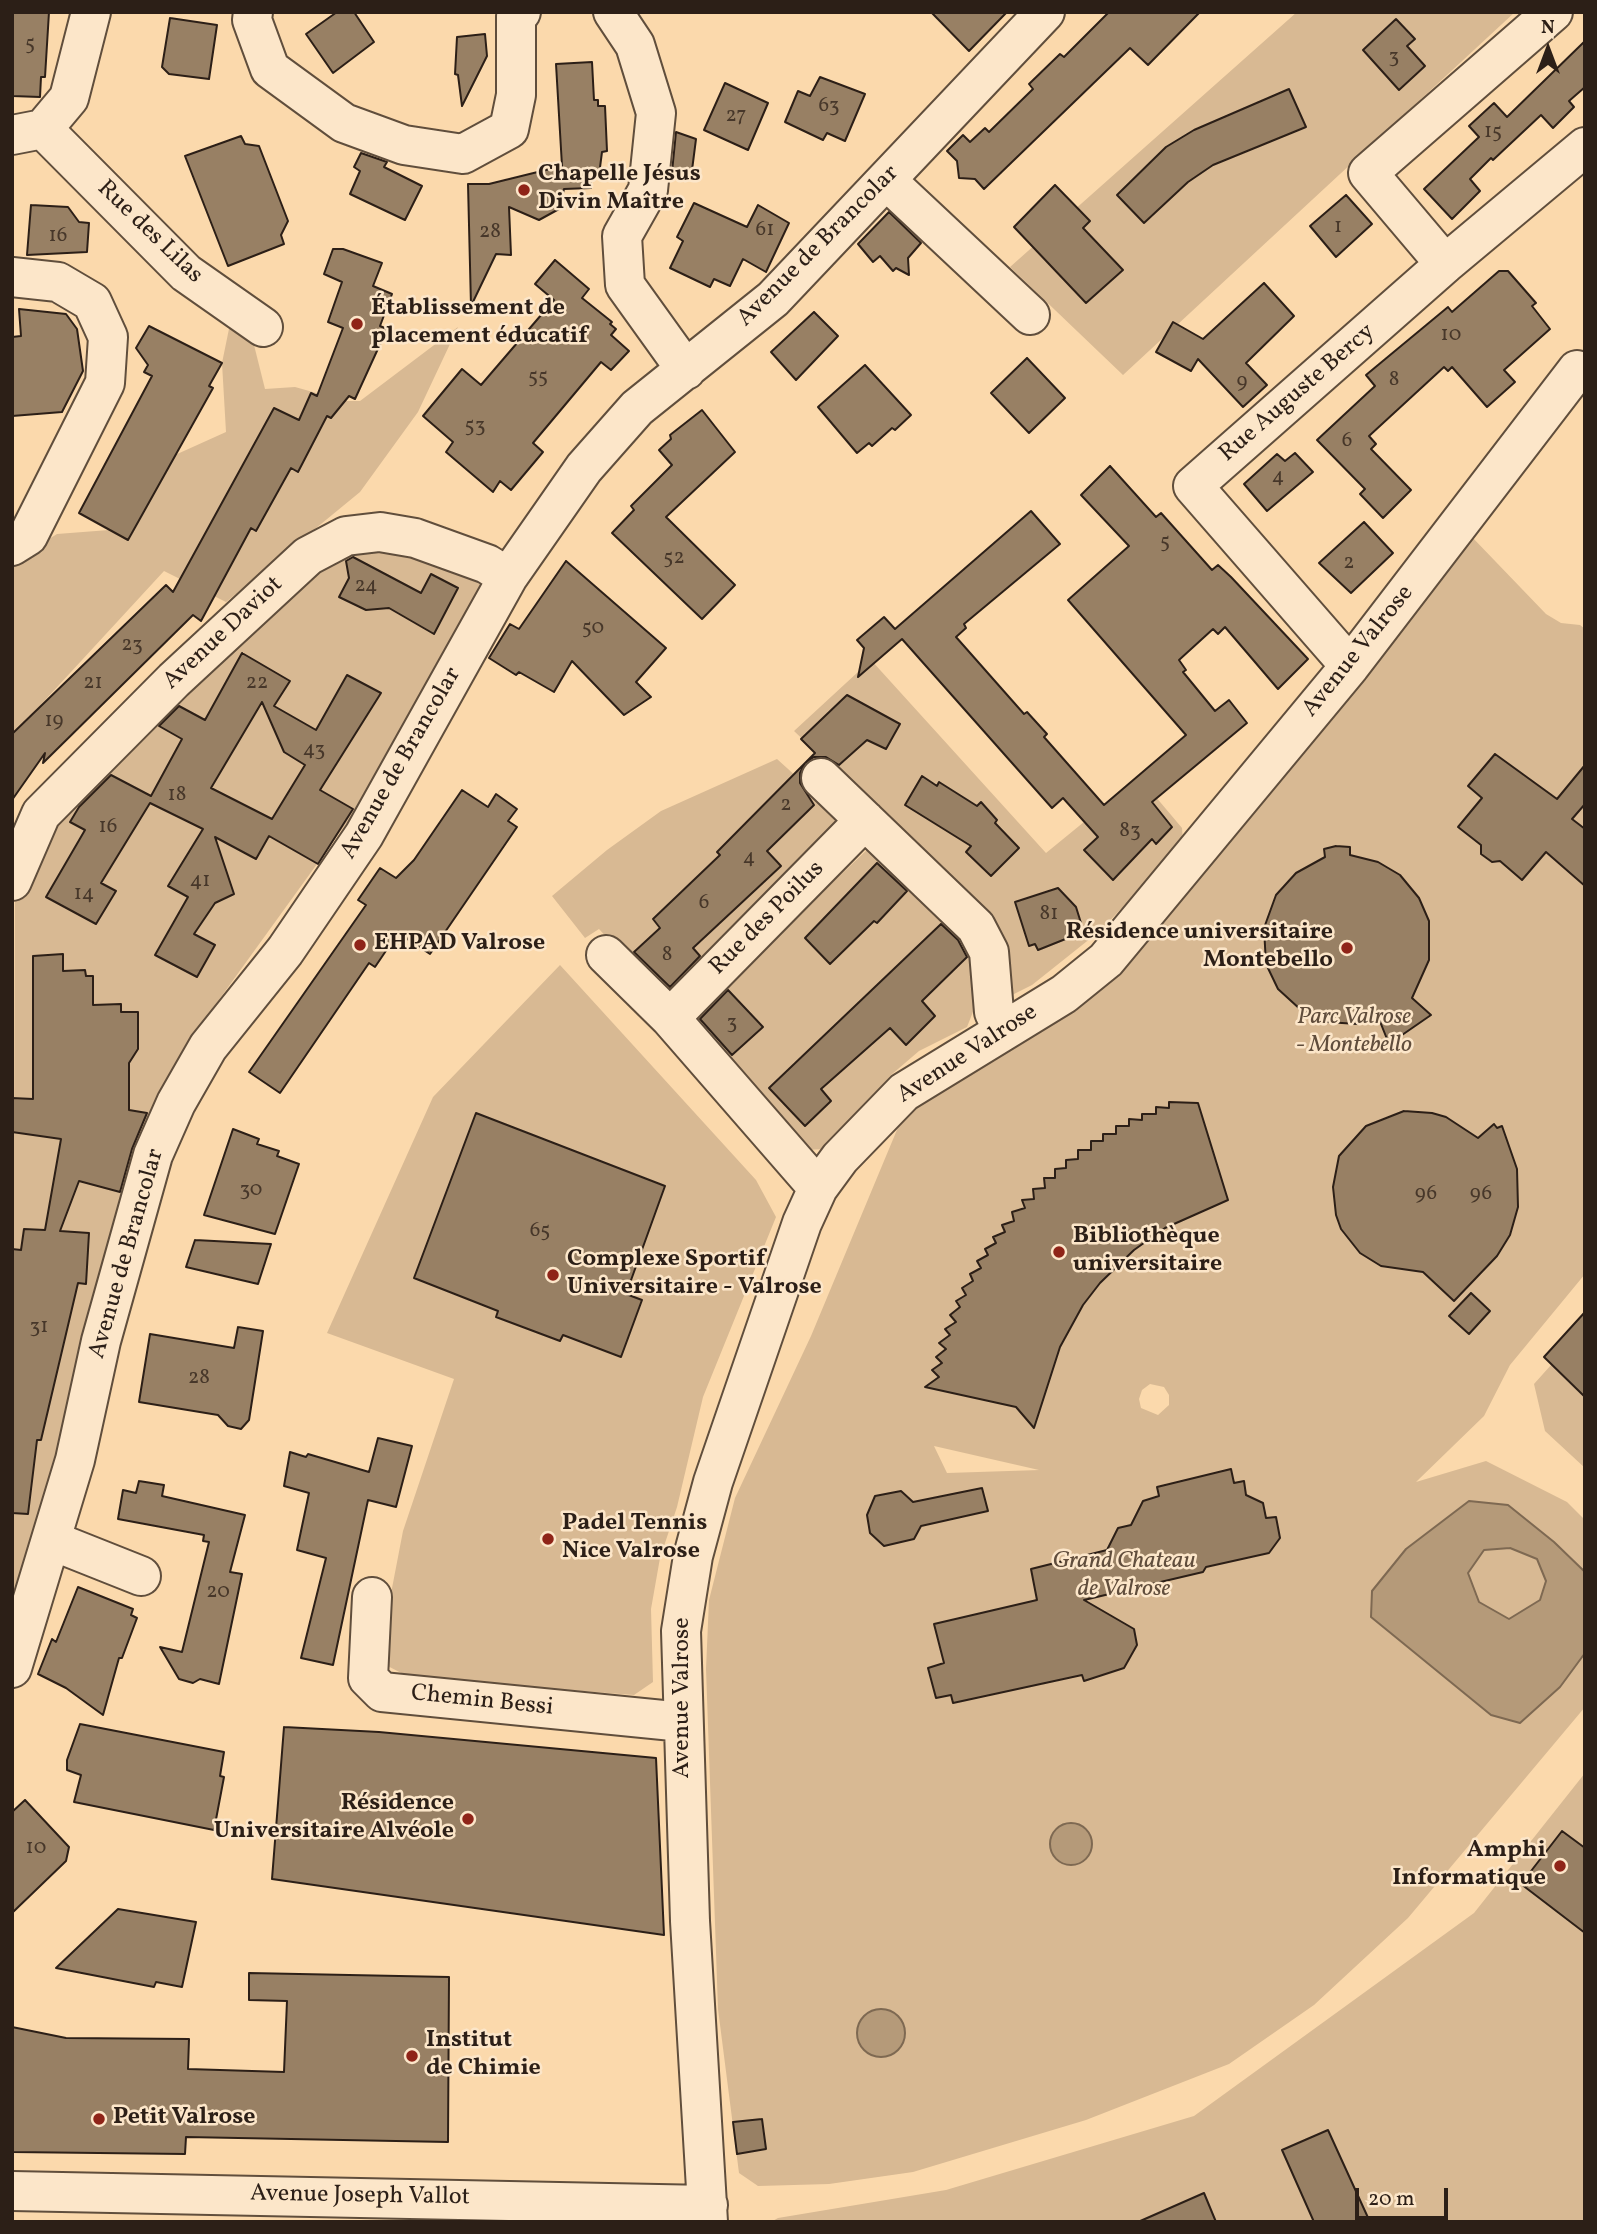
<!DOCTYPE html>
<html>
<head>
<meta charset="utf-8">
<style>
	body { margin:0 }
	#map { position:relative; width:1597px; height:2234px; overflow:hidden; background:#fbd9ac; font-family:Vollkorn,serif }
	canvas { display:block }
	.frame { position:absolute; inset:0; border:14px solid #2c1f17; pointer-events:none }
	.north { position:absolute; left:1513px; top:14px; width:70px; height:70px; -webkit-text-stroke:5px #fce6c9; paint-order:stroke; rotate:0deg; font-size:19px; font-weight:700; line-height:28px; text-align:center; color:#2c1f17 }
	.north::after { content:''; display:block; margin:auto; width:24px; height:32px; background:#2c1f17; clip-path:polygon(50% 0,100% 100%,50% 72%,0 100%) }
	.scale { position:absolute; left:1355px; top:2188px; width:93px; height:32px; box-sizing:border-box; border:4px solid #2c1f17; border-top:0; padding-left:9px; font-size:21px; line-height:24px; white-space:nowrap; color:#2c1f17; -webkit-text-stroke:5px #fce6c9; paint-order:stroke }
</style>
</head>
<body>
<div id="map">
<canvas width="1597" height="2234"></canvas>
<div class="frame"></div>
<div class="north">N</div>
<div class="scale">20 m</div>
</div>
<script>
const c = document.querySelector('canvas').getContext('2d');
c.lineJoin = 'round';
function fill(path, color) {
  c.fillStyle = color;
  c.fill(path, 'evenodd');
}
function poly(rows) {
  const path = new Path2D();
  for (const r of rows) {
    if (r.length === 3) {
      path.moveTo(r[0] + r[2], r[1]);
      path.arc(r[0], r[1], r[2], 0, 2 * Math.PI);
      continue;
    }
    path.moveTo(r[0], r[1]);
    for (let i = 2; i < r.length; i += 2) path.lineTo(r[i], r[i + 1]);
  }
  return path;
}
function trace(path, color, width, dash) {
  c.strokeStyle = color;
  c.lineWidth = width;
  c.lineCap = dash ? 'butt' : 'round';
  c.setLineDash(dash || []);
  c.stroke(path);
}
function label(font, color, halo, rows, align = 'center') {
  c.font = font + ' Vollkorn,serif';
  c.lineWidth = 5;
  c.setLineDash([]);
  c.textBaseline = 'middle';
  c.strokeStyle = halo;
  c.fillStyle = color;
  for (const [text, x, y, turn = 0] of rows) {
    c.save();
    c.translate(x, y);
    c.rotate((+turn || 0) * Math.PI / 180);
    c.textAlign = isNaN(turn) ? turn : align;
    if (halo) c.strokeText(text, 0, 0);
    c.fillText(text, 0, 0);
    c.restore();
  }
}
fill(poly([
	[1297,12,1515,12,1123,375,1010,267],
	[230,324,252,337,265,389,295,387,345,401,360,401,458,327,418,412,360,492,226,602,164,571,12,736,12,562,57,534,109,530,129,540,175,455,226,432,222,363],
	[1471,536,1546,614,1561,623,1580,625,1585,629,1585,1274,1510,1365,1484,1416,1416,1482,1486,1461,1567,1502,1585,1520,1585,1707,1408,1918,1314,2005,1229,2064,1086,2120,913,2172,829,2184,758,2186,739,2173,718,2009,706,1669,709,1600,735,1498,811,1336,904,1113,1104,973],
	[1150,1384,1164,1387,1169,1395,1169,1405,1158,1415,1141,1408,1139,1399,1142,1390],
	[934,1446,1039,1470,1040,1470,947,1473],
	[348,544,470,567,482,586,356,810,205,1019,152,1114,123,1193,76,1363,54,1474,12,1605,15,897,61,805],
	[871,660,1046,853,1139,777,1182,828,1183,843,1101,930,1032,985,1008,997,972,901,794,731],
	[777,759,850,825,673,995,661,996,599,929,585,938,552,896,607,850,661,811],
	[870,847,978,944,980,994,967,1027,919,1051,891,1075,826,1149,803,1150,691,1017],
	[560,965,756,1180,776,1217,703,1397,677,1507,660,1558,651,1609,653,1682,634,1695,411,1678,378,1661,403,1531,454,1379,327,1333,433,1097],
	[1585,1327,1585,1468,1545,1431,1534,1384],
	[1585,1773,1585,2222,771,2222,778,2218,946,2190,1194,2116,1474,1913]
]), '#d8b993');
const water = poly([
	[1469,1501,1508,1505,1554,1542,1585,1572,1585,1653,1560,1687,1520,1723,1491,1715,1371,1617,1372,1591,1406,1549,1469,1501],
	[1510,1548,1537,1559,1546,1581,1540,1600,1509,1619,1479,1602,1468,1573,1484,1550,1510,1548],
	[1071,1844,21],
	[881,2033,24]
]);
fill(water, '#b59a79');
trace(water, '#7e6952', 2);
const building = poly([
	[12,12,49,12,45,77,41,77,40,97,12,96,12,12],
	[337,12,354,12,374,42,333,73,306,34,337,12],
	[931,12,1007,12,969,51,931,12],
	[1109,12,1200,12,1148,65,1130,48,984,189,975,179,959,178,957,161,947,151,963,135,970,142,985,128,989,132,1033,89,1029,84,1060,54,1064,57,1109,12],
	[170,18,217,25,209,79,169,74,162,67,170,18],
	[1396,19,1415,39,1407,46,1425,66,1399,90,1363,50,1396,19],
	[485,34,487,56,462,106,458,75,455,74,457,37,485,34],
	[1585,41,1585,87,1569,101,1574,107,1553,128,1541,115,1493,160,1491,158,1470,179,1480,191,1452,219,1424,189,1479,137,1469,126,1494,103,1507,117,1585,41],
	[592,62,594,100,598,100,598,106,605,106,607,151,602,152,599,175,591,176,591,188,564,189,559,209,539,220,509,207,511,255,496,254,471,306,468,184,489,184,562,166,556,64,592,62],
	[820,77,865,94,845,141,827,133,823,140,785,122,798,91,810,96,820,77],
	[725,83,768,103,748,150,704,130,725,83],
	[1289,89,1306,127,1213,165,1188,182,1144,223,1117,195,1166,147,1194,130,1289,89],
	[676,132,696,139,691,178,672,172,676,132],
	[241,136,245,144,259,146,288,221,281,235,284,244,228,266,185,156,241,136],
	[361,153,387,162,384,167,422,186,405,220,350,194,360,171,354,167,361,153],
	[1055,185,1090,221,1083,228,1123,270,1086,303,1014,227,1055,185],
	[1346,195,1372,224,1336,257,1310,226,1346,195],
	[694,203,747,227,758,205,789,223,766,272,743,259,730,286,714,279,710,287,670,268,683,241,677,237,694,203],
	[31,205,68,207,79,222,89,223,87,252,27,255,31,205],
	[889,212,921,243,908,258,909,275,896,268,893,271,880,256,873,262,858,244,889,212],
	[333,249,343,249,382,263,373,286,392,294,380,326,387,329,355,399,349,396,331,418,327,416,298,472,291,468,256,531,251,528,201,621,193,615,43,763,45,753,12,800,12,734,166,585,173,592,274,408,299,420,311,393,317,396,343,328,328,322,342,282,324,274,333,249],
	[555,260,589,289,582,298,612,322,610,324,616,329,611,335,629,351,611,370,601,362,533,443,543,452,511,490,500,481,493,492,446,452,453,442,423,416,462,369,481,385,554,300,535,284,555,260],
	[1499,271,1508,271,1536,303,1532,306,1550,329,1504,370,1515,382,1487,407,1452,367,1448,371,1444,367,1369,436,1376,444,1371,449,1411,490,1383,518,1360,494,1365,489,1317,440,1375,386,1366,375,1448,307,1452,312,1499,271],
	[1264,283,1294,316,1246,363,1267,385,1243,407,1198,359,1191,371,1156,352,1173,322,1203,339,1264,283],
	[19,309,66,314,77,329,83,371,62,412,12,416,12,337,21,336,19,309],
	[814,312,838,336,796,380,771,352,814,312],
	[149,326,222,363,209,386,213,388,128,540,79,513,152,376,144,372,148,365,136,348,149,326],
	[1027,358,1065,398,1029,433,991,393,1027,358],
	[865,365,911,415,895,430,892,428,872,446,869,443,857,453,818,407,865,365],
	[702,410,735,452,666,517,735,585,702,619,612,533,634,510,631,506,672,465,659,450,671,439,670,435,702,410],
	[1295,453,1313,472,1267,511,1244,484,1277,454,1285,461,1295,453],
	[1110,466,1156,517,1161,513,1212,570,1218,565,1231,577,1308,659,1278,689,1225,627,1218,634,1213,629,1179,660,1186,670,1183,672,1215,711,1229,700,1247,723,1152,802,1172,827,1156,844,1152,839,1113,880,1084,850,1098,837,1063,798,1052,808,902,639,858,677,864,648,857,640,884,617,895,629,1031,511,1060,544,964,624,966,628,956,637,1024,714,1027,712,1047,734,1044,737,1104,805,1186,735,1068,600,1129,546,1081,495,1110,466],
	[1364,522,1393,553,1351,593,1319,563,1364,522],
	[353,557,421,593,431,574,458,588,434,634,389,608,366,610,339,597,349,578,346,561,353,557],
	[566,561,666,648,636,682,651,697,624,715,572,661,554,692,519,672,516,675,489,658,510,624,519,629,566,561],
	[242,653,290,681,274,706,316,730,347,675,381,693,320,790,353,809,318,864,269,836,256,859,215,837,234,894,215,903,194,934,215,945,197,977,155,955,188,897,168,886,203,829,150,803,101,883,116,891,96,924,46,897,85,830,70,822,79,807,111,775,151,796,182,739,159,726,179,706,205,720,242,653],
	[262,702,284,752,305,765,272,819,211,788,262,702],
	[847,695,900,724,886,749,867,740,839,765,826,757,814,757,805,763,800,773,800,783,814,805,767,851,781,866,693,948,700,956,670,987,634,952,660,928,653,919,720,855,717,852,815,753,801,739,847,695],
	[1495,754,1557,799,1585,765,1585,804,1572,819,1585,829,1585,886,1546,852,1522,880,1500,861,1492,862,1481,854,1481,845,1458,827,1482,798,1468,786,1495,754],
	[922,776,937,786,939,782,977,806,981,802,997,820,995,823,1019,848,991,876,966,852,971,846,905,805,922,776],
	[462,790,488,807,496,794,517,809,508,821,517,827,430,954,398,933,375,967,369,963,280,1093,249,1072,366,905,358,900,380,868,396,878,414,860,462,790],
	[1336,846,1350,847,1350,855,1378,862,1400,875,1419,898,1429,921,1429,960,1412,998,1431,1015,1389,1044,1379,1019,1357,1024,1327,1022,1301,1010,1278,989,1266,964,1264,928,1276,895,1296,873,1325,857,1324,849,1336,846],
	[877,863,907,891,877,923,874,921,830,964,805,938,877,863],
	[1058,888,1076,907,1081,923,1067,928,1068,938,1038,950,1035,944,1029,946,1015,902,1058,888],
	[941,924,958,940,967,957,922,1001,935,1016,906,1045,890,1028,821,1089,831,1101,805,1126,769,1088,941,924],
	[63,954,63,971,85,970,86,976,93,976,93,1005,121,1004,121,1012,138,1012,138,1049,129,1063,129,1110,147,1113,132,1149,120,1192,79,1181,60,1231,89,1233,86,1284,78,1283,41,1440,37,1440,28,1514,12,1513,12,1249,21,1250,24,1229,45,1230,61,1139,12,1132,12,1098,33,1099,33,956,63,954],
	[728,990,763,1027,732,1055,700,1019,728,990],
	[1169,1102,1198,1103,1228,1200,1165,1228,1134,1250,1100,1283,1083,1305,1060,1347,1034,1428,1016,1407,925,1387,939,1377,932,1370,942,1363,936,1357,946,1349,939,1343,950,1335,945,1329,956,1322,950,1315,960,1307,956,1301,966,1295,962,1288,973,1281,970,1274,981,1268,977,1261,988,1255,985,1249,996,1243,993,1237,1005,1232,1002,1225,1014,1221,1012,1212,1025,1208,1022,1200,1034,1199,1033,1189,1045,1188,1044,1178,1055,1178,1055,1169,1066,1168,1066,1160,1078,1159,1078,1150,1091,1150,1091,1141,1103,1141,1103,1134,1116,1134,1116,1126,1129,1126,1129,1119,1142,1120,1142,1114,1156,1114,1156,1107,1169,1108,1169,1102],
	[1404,1111,1432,1113,1446,1117,1478,1138,1494,1124,1497,1128,1502,1126,1517,1169,1518,1207,1510,1235,1497,1256,1454,1301,1423,1272,1381,1266,1360,1253,1341,1229,1336,1215,1333,1187,1339,1156,1366,1126,1404,1111],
	[476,1113,665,1186,626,1294,642,1300,621,1357,563,1335,560,1341,496,1317,498,1311,414,1278,476,1113],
	[233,1129,259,1139,257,1144,279,1151,277,1156,299,1164,275,1234,204,1215,233,1129],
	[195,1240,271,1244,258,1284,186,1267,195,1240],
	[1471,1293,1490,1311,1469,1334,1449,1316,1471,1293],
	[1585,1312,1585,1397,1544,1357,1585,1312],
	[238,1327,263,1331,249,1420,241,1429,228,1426,218,1415,139,1402,150,1334,234,1348,238,1327],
	[378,1438,412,1446,396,1507,368,1500,333,1665,301,1658,326,1558,297,1550,309,1493,284,1486,290,1452,306,1457,308,1454,369,1472,378,1438],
	[1231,1469,1234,1483,1244,1481,1246,1495,1263,1503,1266,1518,1276,1517,1280,1538,1269,1553,1206,1567,1203,1572,1084,1600,1134,1629,1137,1645,1124,1668,1084,1681,1082,1675,953,1703,951,1695,936,1698,928,1668,944,1663,934,1624,1037,1600,1031,1569,1107,1550,1118,1528,1131,1525,1143,1501,1159,1496,1157,1487,1231,1469],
	[139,1481,164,1485,162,1496,245,1515,230,1572,242,1574,219,1684,200,1679,193,1683,179,1679,160,1647,182,1652,209,1542,203,1541,204,1535,118,1519,123,1490,136,1493,139,1481],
	[982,1488,988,1511,921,1526,914,1539,884,1546,870,1533,867,1515,875,1496,901,1491,913,1502,982,1488],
	[78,1587,133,1609,131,1615,137,1618,122,1658,119,1658,103,1715,66,1688,38,1674,52,1639,56,1642,78,1587],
	[80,1724,224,1752,220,1776,224,1777,214,1830,74,1802,81,1775,67,1770,67,1760,80,1724],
	[284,1727,379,1732,656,1758,664,1935,272,1879,284,1727],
	[25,1800,69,1847,66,1861,12,1913,12,1812,25,1800],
	[1562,1831,1585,1848,1585,1933,1521,1884,1562,1831],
	[118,1909,196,1922,182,1987,156,1982,154,1987,56,1968,118,1909],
	[249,1973,449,1977,448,2142,186,2137,185,2154,12,2152,12,2027,66,2038,189,2039,188,2069,284,2072,287,2001,249,2000,249,1973],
	[762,2119,766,2149,737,2154,733,2122,762,2119],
	[1328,2130,1338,2152,1370,2222,1314,2222,1282,2150,1328,2130],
	[1204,2193,1216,2222,1138,2222,1204,2193]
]);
fill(building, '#988064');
trace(building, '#2c1f17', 2);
const minor = poly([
	[253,12,252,20,270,69,344,123,404,145,463,154,509,129,516,95,516,16,521,12],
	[613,12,635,45,656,113,648,190,622,236,625,285,686,370],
	[43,129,186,273,263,327],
	[12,135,43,129,69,98,91,12],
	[886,180,1030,315],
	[1445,264,1368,173,1553,12],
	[12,277,58,282,92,302,108,337,105,383,28,536,12,546],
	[1350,666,1193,486,1445,264,1585,147],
	[821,778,976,927,989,952,994,1012,1003,1031],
	[12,881,41,814,174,680,308,556,346,536,380,532,415,538,487,564,508,577],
	[606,955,670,1018,818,1188],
	[670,1018,865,820],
	[53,1541,141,1576],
	[372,1597,368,1678,382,1692,683,1722],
	[12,1668,75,1460,101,1341,153,1155,176,1103,208,1047,285,951,364,835,508,577,584,468,637,408,773,299,1045,12],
	[12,2191,708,2205],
	[708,2222,690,1921,681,1631,693,1556,713,1482,802,1223,818,1188,840,1158,904,1092,1064,994,1106,960,1350,666,1577,370]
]);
trace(minor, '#604e3c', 42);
trace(minor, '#fce6c9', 38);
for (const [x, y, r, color] of [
	[524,190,7,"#8f2418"],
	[357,324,7,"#8f2418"],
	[360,945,7,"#8f2418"],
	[1347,948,7,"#8f2418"],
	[1059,1252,7,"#8f2418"],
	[553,1275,7,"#8f2418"],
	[548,1539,7,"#8f2418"],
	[468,1819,7,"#8f2418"],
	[1560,1866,7,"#8f2418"],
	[412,2056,7,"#8f2418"],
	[99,2119,7,"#8f2418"]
]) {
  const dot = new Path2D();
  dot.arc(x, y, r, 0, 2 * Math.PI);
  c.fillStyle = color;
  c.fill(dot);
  trace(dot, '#fce6c9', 2.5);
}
label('21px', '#47372a', null, [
	["5",30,45],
	["3",1394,58],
	["63",829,107],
	["27",736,117],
	["15",1493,133],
	["1",1338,228],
	["61",765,231],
	["28",490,233],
	["16",58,237],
	["10",1451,336],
	["55",538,378],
	["8",1394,381],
	["9",1242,383],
	["53",475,427],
	["6",1347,442],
	["4",1278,478],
	["5",1165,543],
	["52",674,559],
	["2",1349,564],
	["24",366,587],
	["50",593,629],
	["23",132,646],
	["21",93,684],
	["22",257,684],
	["19",54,722],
	["43",314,751],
	["18",177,796],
	["2",786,806],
	["16",108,828],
	["83",1130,832],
	["4",749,859],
	["41",200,882],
	["14",84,895],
	["6",704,904],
	["81",1049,915],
	["8",667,956],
	["3",732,1024],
	["30",251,1191],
	["96",1426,1195],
	["96",1481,1195],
	["65",540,1232],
	["31",39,1328],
	["28",199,1379],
	["20",218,1593],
	["10",36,1849]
]);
label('bold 24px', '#2c1f17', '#fce6c9', [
	["Chapelle Jésus",538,176],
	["Divin Maître",538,204],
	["Établissement de",371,310],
	["placement éducatif",371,338],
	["Résidence universitaire",1333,934,"right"],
	["Montebello",1333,962,"right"],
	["EHPAD Valrose",374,945],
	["Bibliothèque",1073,1238],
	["universitaire",1073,1266],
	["Complexe Sportif",567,1261],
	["Universitaire - Valrose",567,1289],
	["Padel Tennis",562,1525],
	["Nice Valrose",562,1553],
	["Résidence",454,1805,"right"],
	["Universitaire Alvéole",454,1833,"right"],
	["Amphi",1546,1852,"right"],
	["Informatique",1546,1880,"right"],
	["Institut",426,2042],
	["de Chimie",426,2070],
	["Petit Valrose",113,2119]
], 'left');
label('24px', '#2c1f17', '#fce6c9', [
	["Rue des Lilas",149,233,44],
	["Avenue de Brancolar",819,247,-45],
	["Rue Auguste Bercy",1298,394,-41],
	["Avenue Daviot",224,634,-43],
	["Avenue Valrose",1359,652,-51],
	["Avenue de Brancolar",402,764,-60],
	["Rue des Poilus",768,919,-45],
	["Avenue Valrose",968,1055,-33],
	["Avenue de Brancolar",128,1254,-74],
	["Avenue Valrose",684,1698,-90],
	["Chemin Bessi",482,1702,6],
	["Avenue Joseph Vallot",360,2197,1]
]);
label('italic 24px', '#604d3c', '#fce6c9', [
	["Parc Valrose",1354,1019],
	["- Montebello",1354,1047],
	["Grand Chateau",1124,1563],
	["de Valrose",1124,1591]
]);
</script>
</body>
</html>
